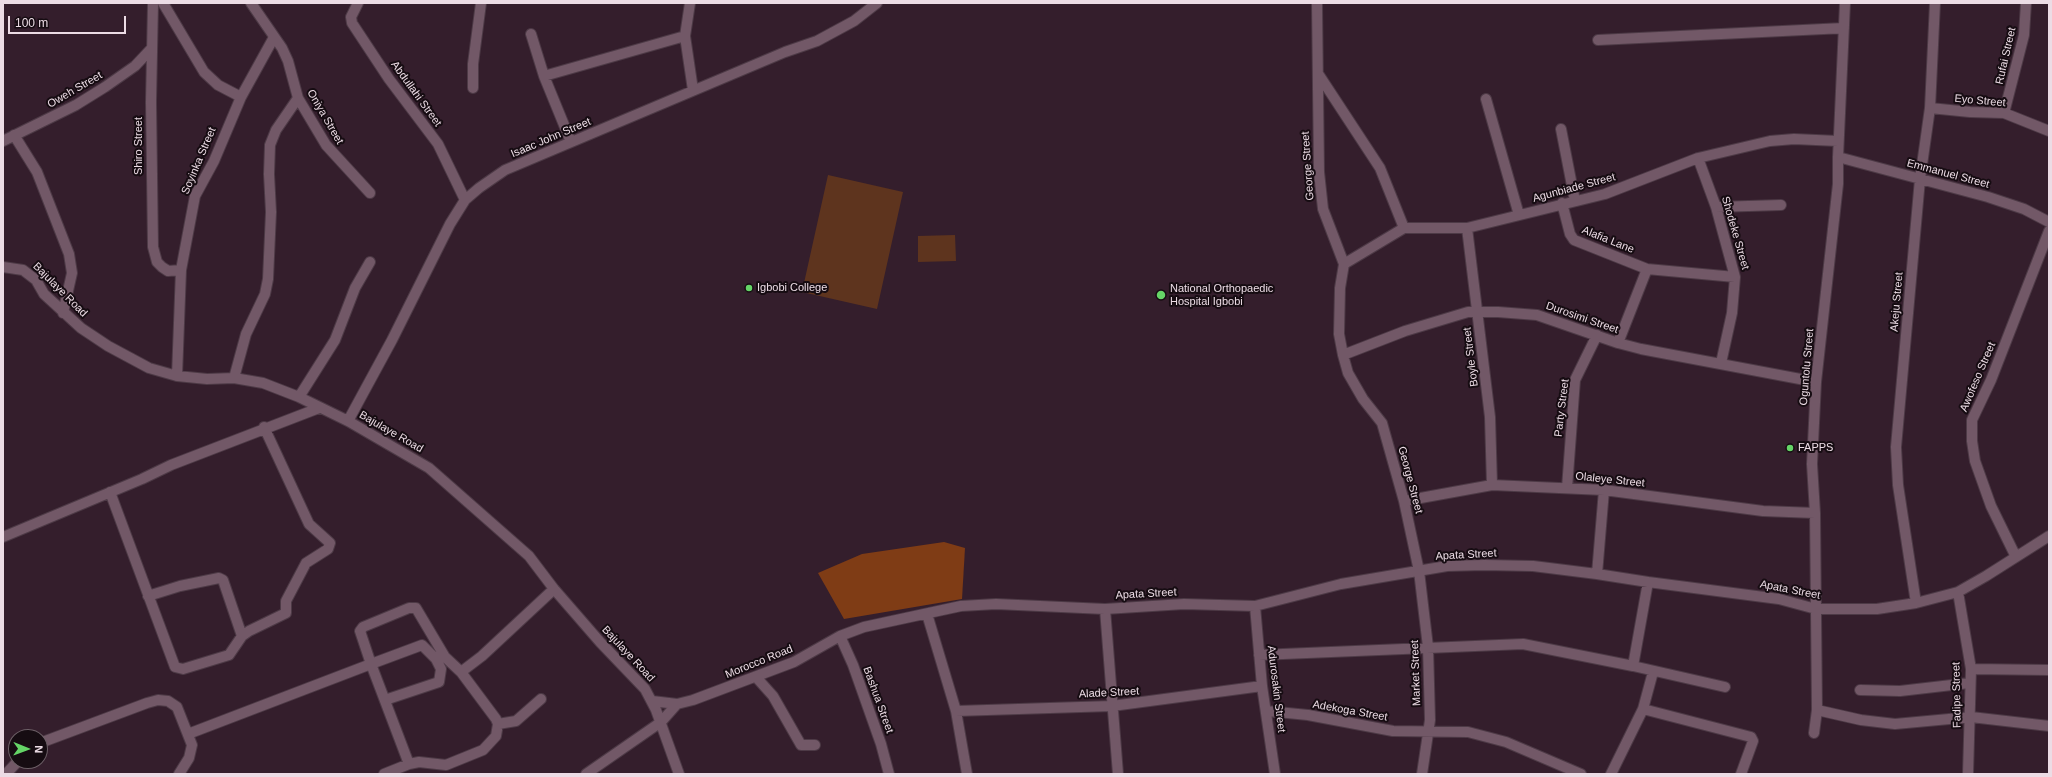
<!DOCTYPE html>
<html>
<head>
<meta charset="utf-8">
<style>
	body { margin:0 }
	#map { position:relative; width:2052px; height:777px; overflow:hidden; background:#341e2c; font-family:Arial,sans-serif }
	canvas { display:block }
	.frame { position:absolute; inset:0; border:4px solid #ecdce5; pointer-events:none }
	.north { position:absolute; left:8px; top:729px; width:40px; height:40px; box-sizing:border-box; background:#160c12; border:1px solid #6c5f66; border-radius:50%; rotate:91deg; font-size:11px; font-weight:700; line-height:16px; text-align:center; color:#ecdce5 }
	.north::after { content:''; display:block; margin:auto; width:14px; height:18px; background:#65d467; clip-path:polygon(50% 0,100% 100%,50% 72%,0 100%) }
	.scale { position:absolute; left:8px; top:16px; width:118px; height:18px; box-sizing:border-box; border:2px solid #ecdce5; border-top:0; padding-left:5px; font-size:12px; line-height:14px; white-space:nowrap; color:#ecdce5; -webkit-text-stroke:3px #160c12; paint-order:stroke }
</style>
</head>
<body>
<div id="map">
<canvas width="2052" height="777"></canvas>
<div class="frame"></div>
<div class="north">N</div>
<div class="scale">100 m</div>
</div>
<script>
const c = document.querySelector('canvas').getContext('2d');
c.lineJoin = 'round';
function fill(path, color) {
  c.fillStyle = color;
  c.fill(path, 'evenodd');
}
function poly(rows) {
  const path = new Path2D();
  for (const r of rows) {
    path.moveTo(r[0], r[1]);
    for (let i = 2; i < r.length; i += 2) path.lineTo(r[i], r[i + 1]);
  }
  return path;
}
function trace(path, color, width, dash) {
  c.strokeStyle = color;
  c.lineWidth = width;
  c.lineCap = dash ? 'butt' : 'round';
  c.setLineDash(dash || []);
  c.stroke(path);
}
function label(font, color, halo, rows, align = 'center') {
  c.font = font + ' Arial,sans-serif';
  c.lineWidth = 4;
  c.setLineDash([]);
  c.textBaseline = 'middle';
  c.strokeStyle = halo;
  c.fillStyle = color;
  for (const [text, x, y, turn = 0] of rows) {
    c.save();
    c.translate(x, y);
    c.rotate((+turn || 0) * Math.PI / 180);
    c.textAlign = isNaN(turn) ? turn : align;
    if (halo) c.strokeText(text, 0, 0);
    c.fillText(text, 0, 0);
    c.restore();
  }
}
fill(poly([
	[828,175,903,192,877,309,802,292],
	[955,235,956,261,918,262,918,236]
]), '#5e341e');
fill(poly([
	[944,542,965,548,962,599,844,619,818,573,862,554]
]), '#7f3c15');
const minor = poly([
	[153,3,151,102,153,247,157,262,162,267,168,271,181,270],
	[163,3,204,72,218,85,241,97],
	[251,3,282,48,288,61,298,98,326,145,370,193],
	[358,3,351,17,352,23,389,79,438,144,465,200],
	[690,3,685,36,693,90],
	[1317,3,1319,172,1323,209,1344,264,1340,288,1339,334,1343,355,1348,373,1363,399,1382,423,1404,501,1419,571,1428,647,1430,720,1422,774],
	[531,34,544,76,571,142],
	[1598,40,1844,28],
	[1319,75,1380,168,1404,228],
	[544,76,685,36],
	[473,88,473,64,481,3],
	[1486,99,1519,215],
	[1930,108,1970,112,2004,113,2049,131],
	[2004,113,2024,35,2026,3],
	[1561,129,1575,201],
	[14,135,37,172,69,254,72,273,63,313],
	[3,141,76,105,105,87,135,66,151,49],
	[1838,157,1988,197,2024,209,2049,222],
	[1698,158,1716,207,1735,277,1732,313,1721,363],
	[1562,203,1570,234,1574,240,1647,269],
	[1716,207,1781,205],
	[1467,228,1490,417,1492,485],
	[1344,264,1404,228,1467,228,1605,194,1698,158,1770,141,1794,139,1838,141],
	[3,267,23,270,36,280,44,294,81,328,108,346,149,368,177,376,207,379,234,378,263,383,299,397,348,421,429,468,529,556,554,589,600,642,645,689,656,710,679,774],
	[1618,343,1647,269,1735,277],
	[1343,355,1405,331,1468,312,1498,312,1537,315,1618,343,1641,349,1816,382],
	[177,376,181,270,195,196,214,161,241,97,273,39],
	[234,378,246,334,265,294,268,279,271,212,269,174,270,145,276,130,298,98],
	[299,397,335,340,355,288,370,262],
	[348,421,392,340,450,224,465,200,479,188,505,170,785,52,817,41,854,21,877,3],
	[1567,488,1575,380,1597,335],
	[110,492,175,667,183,669,229,655,242,636,249,631,286,613,286,601,306,563,328,549,330,543,309,524,264,427],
	[1404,501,1492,485,1604,490,1763,511,1815,513],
	[3,537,142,479,171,465,319,408],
	[2016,557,1991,506,1975,461,1972,441,1972,420,1991,380,2049,231],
	[1597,574,1604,490],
	[1958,592,1971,669,1968,774],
	[148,596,180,586,219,578,223,580,242,636],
	[1916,603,1898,485,1896,447,1920,179,1930,108,1935,3],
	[1255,606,1262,686,1275,774],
	[1105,609,1118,774],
	[927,614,956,711,967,774],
	[840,636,853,665,881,744,889,774],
	[1259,655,1523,644,1633,666,1725,687],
	[1633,666,1648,582],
	[1971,669,2049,670],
	[756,677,773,696,801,745,815,745],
	[1860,690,1900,691,1969,683],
	[385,700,439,682,441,669,436,659,422,645,371,664,409,764],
	[652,701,677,704,693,700,794,662,840,636,864,627,961,606,996,604,1105,609,1184,604,1255,606,1341,584,1447,566,1484,565,1533,566,1597,574,1648,582,1779,599,1816,609,1877,609,1916,603,1958,592,1986,576,2049,536],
	[1643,709,1751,737,1753,741,1741,774],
	[1817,710,1861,720,1895,724,1971,717,2049,726],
	[956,711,1112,706,1262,686],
	[1267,711,1308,715,1393,731,1468,732,1506,742,1581,774],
	[498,724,516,721,541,699],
	[1814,733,1817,710,1815,513,1812,464,1816,382,1838,184,1838,157,1845,3],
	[188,734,371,664,360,631,363,627,409,608,416,608,445,657,461,672],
	[40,743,147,703,158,700,168,701,177,707,192,745,189,758,179,774],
	[6,774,18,761],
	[384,774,409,764,419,762,446,765,483,750,496,736,498,724,496,719,461,672,482,656,554,589],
	[586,774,661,722,677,704],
	[1611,774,1643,709,1653,672]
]);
trace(minor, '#4d3a46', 12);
trace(minor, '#725867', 10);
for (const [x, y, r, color] of [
	[749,288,4,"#65d467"],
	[1161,295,5,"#65d467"],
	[1790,448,4,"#65d467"]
]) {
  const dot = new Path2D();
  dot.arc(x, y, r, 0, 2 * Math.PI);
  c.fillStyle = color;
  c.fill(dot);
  trace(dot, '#160c12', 1.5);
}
label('11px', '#ecdce5', '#160c12', [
	["Rufai Street",2006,56,-77],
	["Oweh Street",75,90,-30],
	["Abdullahi Street",416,94,54],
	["Eyo Street",1980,101,5],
	["Oniya Street",325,117,60],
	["Isaac John Street",551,138,-23],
	["Shiro Street",139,146,-90],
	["Soyinka Street",199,161,-67],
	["George Street",1308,166,-94],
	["Emmanuel Street",1948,174,15],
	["Agunbiade Street",1574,188,-15],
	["Shodeke Street",1735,233,74],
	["Alafia Lane",1608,240,22],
	["Bajulaye Road",60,290,45],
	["Akeju Street",1897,302,-85],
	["Durosimi Street",1582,318,19],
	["Boyle Street",1471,357,-97],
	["Oguntolu Street",1807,367,-85],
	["Awofeso Street",1978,377,-67],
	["Party Street",1562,408,-83],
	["Bajulaye Road",391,432,30],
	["George Street",1410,480,75],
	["Olaleye Street",1610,480,6],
	["Apata Street",1466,555,-3],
	["Apata Street",1790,590,11],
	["Apata Street",1146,594,-3],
	["Bajulaye Road",628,654,47],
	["Morocco Road",759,662,-22],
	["Market Street",1416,673,-92],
	["Adurosakin Street",1276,689,83],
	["Alade Street",1109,693,-3],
	["Fadipe Street",1957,695,-91],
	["Bashua Street",878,700,70],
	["Adekoga Street",1350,711,10]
]);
label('11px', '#ecdce5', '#160c12', [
	["Igbobi College",757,288],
	["National Orthopaedic",1170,289],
	["Hospital Igbobi",1170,302],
	["FAPPS",1798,448]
], 'left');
</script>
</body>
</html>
